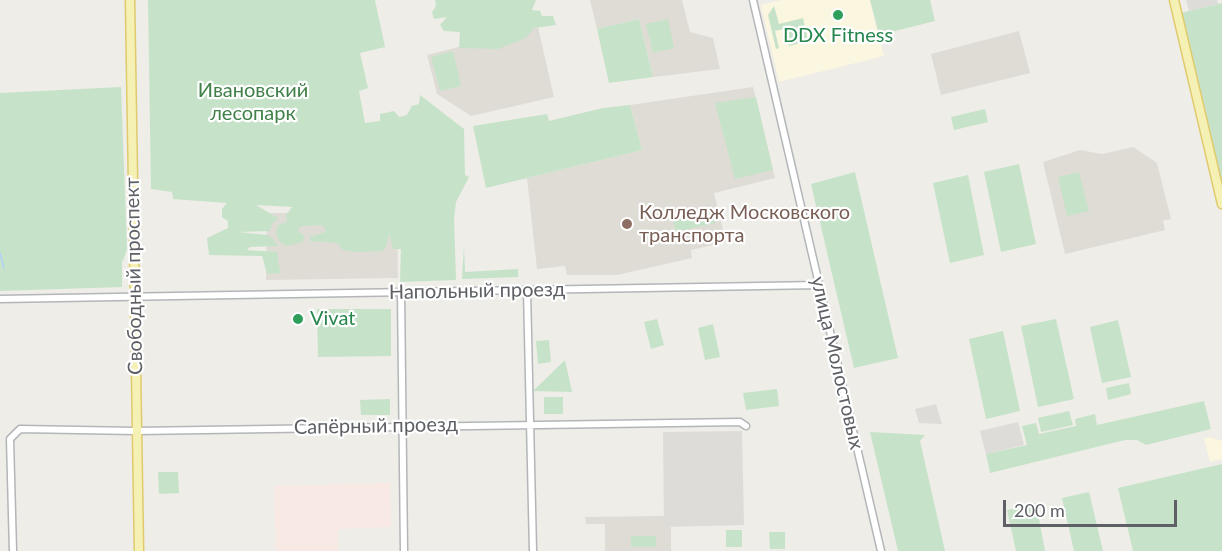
<!DOCTYPE html>
<html>
<head>
<meta charset="utf-8">
<style>
	body { margin:0 }
	#map { position:relative; width:1222px; height:551px; overflow:hidden; background:#eeede7; font-family:Lato,sans-serif }
	canvas { display:block }
	.scale { position:absolute; left:1003px; top:500px; width:174px; height:27px; box-sizing:border-box; border:3px solid #5e6065; border-top:0; padding-left:8px; font-size:18px; line-height:21px; white-space:nowrap; color:#5e6065; -webkit-text-stroke:4px #fff; paint-order:stroke }
</style>
</head>
<body>
<div id="map">
<canvas width="1222" height="551"></canvas>
<div class="scale">200 m</div>
</div>
<script>
const c = document.querySelector('canvas').getContext('2d');
c.lineJoin = 'round';
function fill(path, color) {
  c.fillStyle = color;
  c.fill(path, 'evenodd');
}
function poly(rows) {
  const path = new Path2D();
  for (const r of rows) {
    path.moveTo(r[0], r[1]);
    for (let i = 2; i < r.length; i += 2) path.lineTo(r[i], r[i + 1]);
  }
  return path;
}
function trace(path, color, width, dash) {
  c.strokeStyle = color;
  c.lineWidth = width;
  c.lineCap = dash ? 'butt' : 'round';
  c.setLineDash(dash || []);
  c.stroke(path);
}
function label(font, color, halo, rows, align = 'center') {
  c.font = font + ' Lato,sans-serif';
  c.lineWidth = 4.5;
  c.setLineDash([]);
  c.textBaseline = 'middle';
  c.strokeStyle = halo;
  c.fillStyle = color;
  for (const [text, x, y, turn = 0] of rows) {
    c.save();
    c.translate(x, y);
    c.rotate((+turn || 0) * Math.PI / 180);
    c.textAlign = isNaN(turn) ? turn : align;
    if (halo) c.strokeText(text, 0, 0);
    c.fillText(text, 0, 0);
    c.restore();
  }
}
fill(poly([
	[781,0,870,0,884,56,779,82,761,5],
	[1210,437,1222,441,1222,459,1210,462,1204,438]
]), '#faf6e0');
fill(poly([
	[1186,0,1217,0,1218,4,1189,11],
	[936,404,942,424,919,423,915,409],
	[1018,422,1024,445,986,454,980,431],
	[742,431,744,525,664,527,663,432]
]), '#dddcd9');
fill(poly([
	[590,0,682,0,690,32,713,38,720,69,653,77,639,19,597,29],
	[538,27,554,97,471,116,437,94,427,55],
	[1019,31,1030,73,941,95,931,54],
	[753,87,775,178,714,193,726,242,691,250,692,258,617,275,567,275,565,266,537,269,527,178,642,150,630,105],
	[1133,147,1157,163,1171,219,1163,221,1165,230,1065,254,1043,162,1080,150,1102,154],
	[267,213,397,214,398,278,266,280],
	[664,516,664,527,671,527,671,551,605,551,605,524,586,524,585,517]
]), '#dedcd5');
fill(poly([
	[390,483,391,527,338,529,338,551,276,551,274,486]
]), '#f9e9e5');
fill(poly([
	[148,0,375,0,385,47,360,53,368,88,359,91,365,123,380,121,380,114,394,111,399,117,407,115,412,106,419,104,420,95,464,129,465,175,469,177,456,202,454,219,456,280,400,282,401,249,393,249,389,233,386,247,382,251,356,252,343,250,337,243,310,241,310,237,326,232,323,225,302,226,297,230,304,236,303,242,286,246,279,241,276,233,278,225,287,222,286,215,292,207,256,205,278,218,272,224,270,231,238,232,268,235,273,239,278,246,250,247,247,250,277,252,280,273,267,274,262,256,209,255,207,238,228,228,228,221,222,217,222,209,227,203,173,199,172,192,151,189],
	[435,0,536,0,532,10,540,11,542,16,553,16,556,25,534,28,526,38,498,49,459,48,460,32,444,31,440,25,447,17,434,19,432,12,436,6],
	[870,0,930,0,935,21,879,35],
	[1222,3,1222,189,1181,13],
	[774,6,779,24,803,18,808,41,789,46,784,29,775,31,779,48,776,49,768,15],
	[639,19,653,77,609,83,597,29],
	[668,19,674,48,653,53,646,24],
	[453,51,461,86,440,91,431,57],
	[121,87,127,249,123,261,122,260,122,287,0,291,0,93],
	[756,97,773,170,735,179,715,103],
	[630,105,642,150,486,188,473,126,547,114,549,121,603,108],
	[985,109,988,122,954,130,951,117],
	[1019,164,1036,244,1001,252,984,172],
	[855,172,898,358,854,368,811,184],
	[1079,172,1089,211,1067,216,1058,177],
	[968,175,984,255,950,263,933,183],
	[712,207,715,223,676,232,672,216],
	[464,246,465,272,518,269,518,277,462,279],
	[317,309,391,309,391,356,318,357],
	[657,319,664,345,651,349,644,322],
	[1056,319,1074,399,1038,407,1021,326],
	[1118,320,1131,377,1102,383,1090,327],
	[713,324,720,357,705,360,698,328],
	[1003,331,1020,411,986,419,969,339],
	[549,340,551,362,538,364,536,341],
	[565,360,572,392,533,391],
	[1129,383,1131,394,1108,400,1106,388],
	[777,389,779,406,746,410,743,393],
	[544,397,563,397,563,414,544,414],
	[390,399,390,415,361,415,360,400],
	[1204,401,1211,429,1146,445,1137,440,1125,440,990,473,986,454,1027,445,1022,426,1036,423,1039,434,1076,426,1075,419,1095,414,1097,425],
	[1069,411,1073,425,1041,432,1038,418],
	[870,432,925,435,920,441,945,551,898,551],
	[1222,464,1222,551,1133,551,1118,488],
	[158,472,178,472,179,493,159,494],
	[1089,492,1103,551,1074,551,1062,498],
	[1036,503,1045,551,1016,551,1007,510],
	[726,530,742,530,742,547,726,547],
	[769,532,785,532,785,549,770,549],
	[631,536,656,536,656,547,631,547]
]), '#c6e3c9');
trace(poly([
	[0,253,4,268]
]), '#b0d1f5', 1.5);
const minor = poly([
	[753,0,881,551],
	[527,290,533,551],
	[401,292,404,551],
	[0,299,819,285],
	[13,551,10,439,20,429,136,431,740,422,746,426]
]);
const major = poly([
	[130,0,139,551],
	[1174,0,1222,204]
]);
trace(minor, '#b3b5b9', 9);
trace(major, '#e0ca6d', 11);
trace(minor, '#fff', 6);
trace(major, '#f5f1b5', 8);
for (const [x, y, r, color] of [
	[838,15,6,"#2e9e5b"],
	[627,224,6,"#8d6e63"],
	[298,319,6,"#2e9e5b"]
]) {
  const dot = new Path2D();
  dot.arc(x, y, r, 0, 2 * Math.PI);
  c.fillStyle = color;
  c.fill(dot);
  trace(dot, '#fff', 2);
}
label('20px', '#27864d', '#fff', [
	["DDX Fitness",838,36],
	["Vivat",310,319,"left"]
]);
label('20px', '#418149', '#fff', [
	["Ивановский",253,91],
	["лесопарк",253,114]
]);
label('20px', '#785e54', '#fff', [
	["Колледж Московского",639,213],
	["транспорта",639,236]
], 'left');
label('20px', '#5e6065', '#fff', [
	["Свободный проспект",134,276,-91],
	["Напольный проезд",477,291,-1],
	["улица Молостовых",837,363,77],
	["Сапёрный проезд",376,426,-1]
]);
</script>
</body>
</html>
